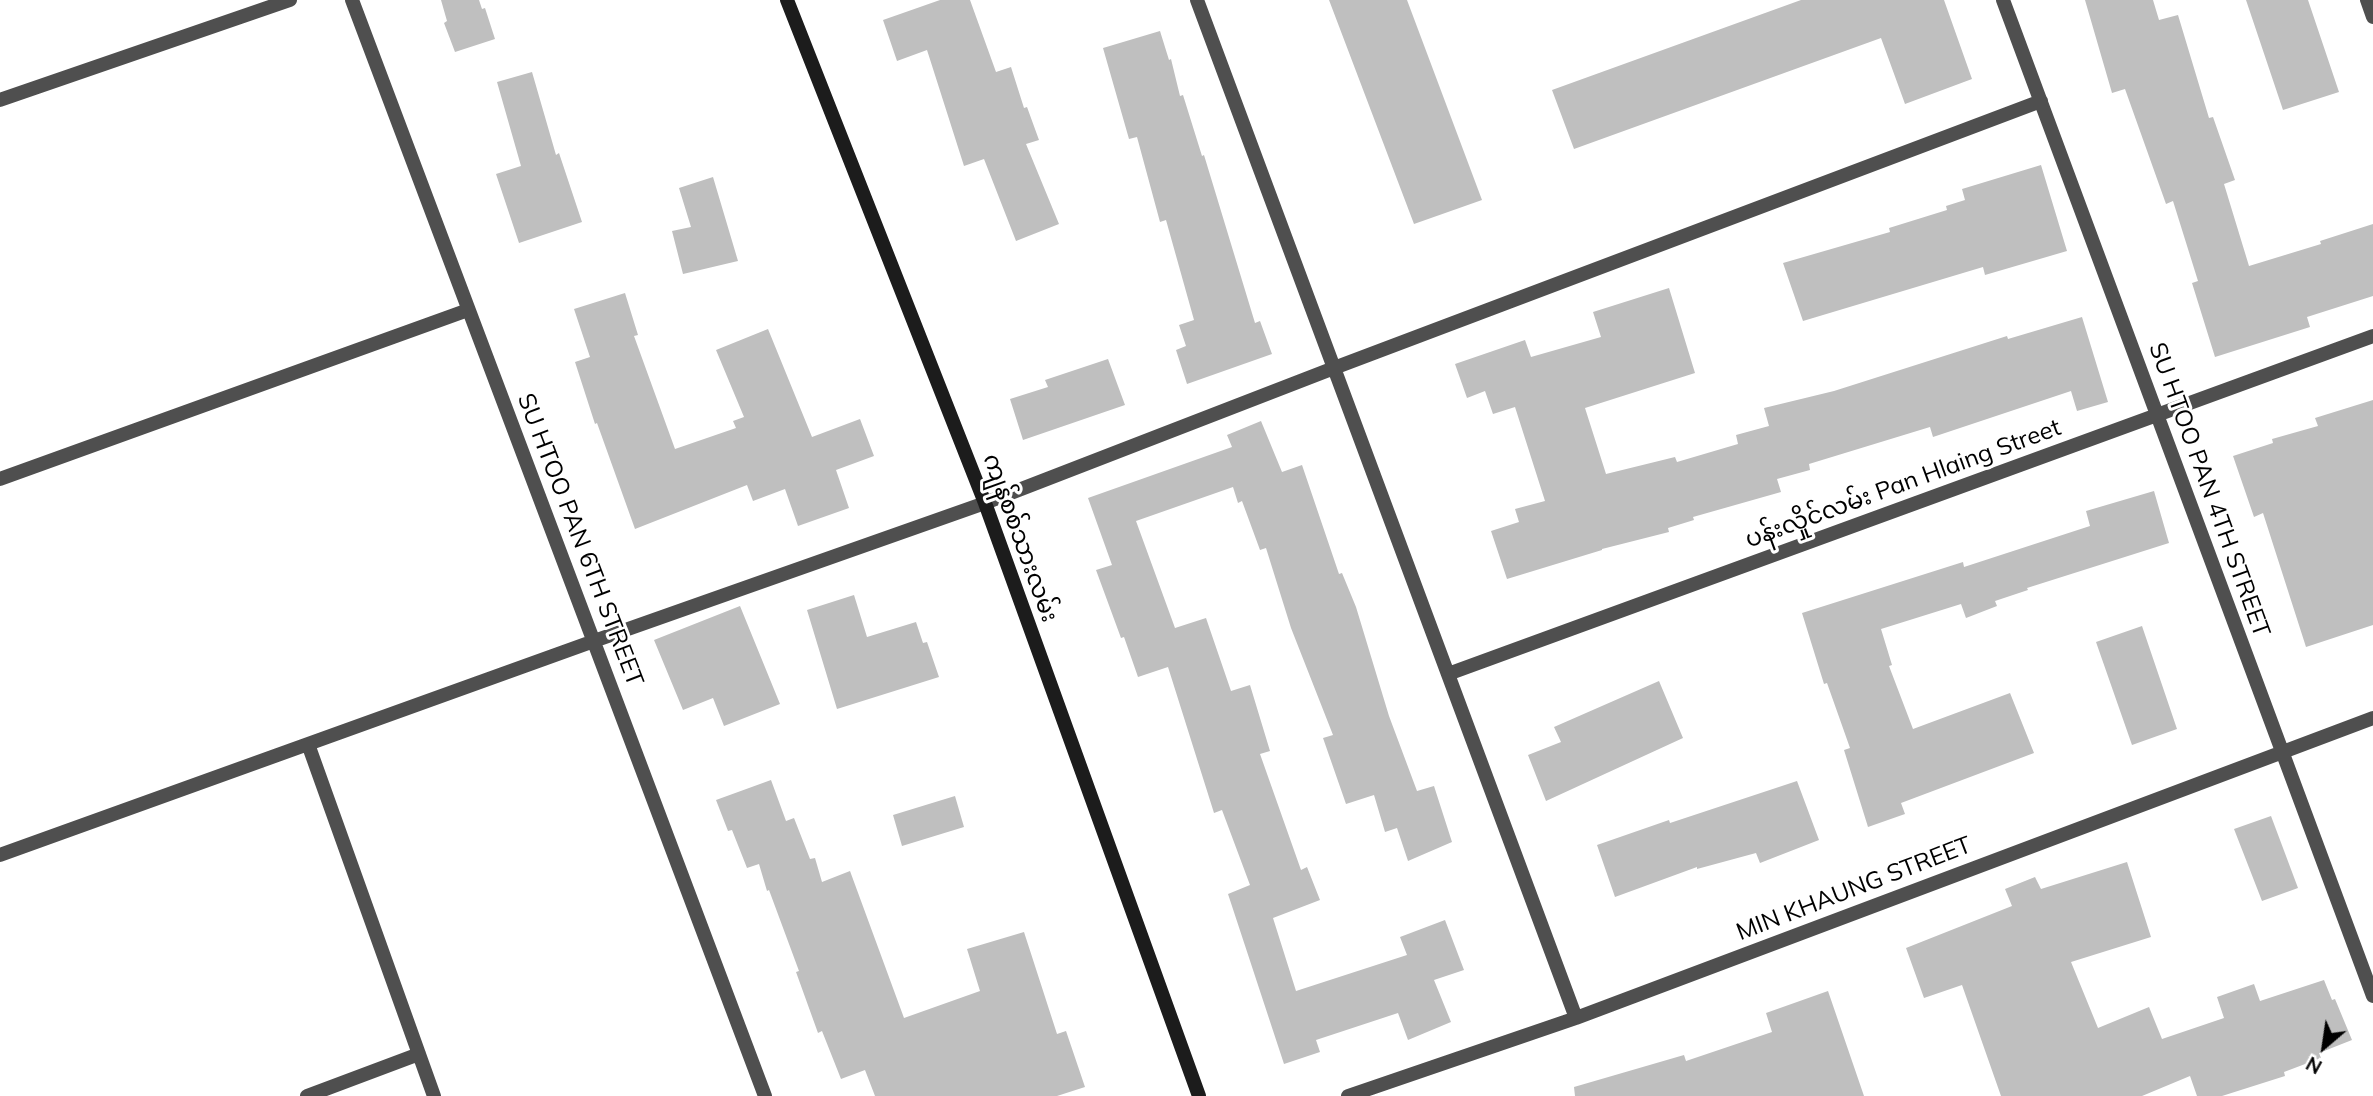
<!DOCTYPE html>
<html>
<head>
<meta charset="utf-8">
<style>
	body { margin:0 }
	#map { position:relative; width:2373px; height:1096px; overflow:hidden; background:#fff; font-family:Mulish,sans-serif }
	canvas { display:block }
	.north { position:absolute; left:2289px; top:1012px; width:70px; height:70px; -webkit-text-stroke:5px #fff; paint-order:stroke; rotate:209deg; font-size:19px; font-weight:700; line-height:28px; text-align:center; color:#000 }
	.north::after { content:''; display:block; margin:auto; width:24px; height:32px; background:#000; clip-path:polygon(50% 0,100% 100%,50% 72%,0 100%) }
</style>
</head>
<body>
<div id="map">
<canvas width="2373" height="1096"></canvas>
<div class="north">N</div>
</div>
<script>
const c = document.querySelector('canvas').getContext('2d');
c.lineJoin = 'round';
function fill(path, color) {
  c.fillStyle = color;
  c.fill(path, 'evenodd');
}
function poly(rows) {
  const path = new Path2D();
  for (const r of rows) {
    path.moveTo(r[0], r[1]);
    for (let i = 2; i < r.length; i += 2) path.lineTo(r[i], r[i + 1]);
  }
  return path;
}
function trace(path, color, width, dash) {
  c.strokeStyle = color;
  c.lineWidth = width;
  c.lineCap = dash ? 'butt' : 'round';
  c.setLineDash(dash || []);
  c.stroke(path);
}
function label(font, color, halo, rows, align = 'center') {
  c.font = font + ' Mulish,"Noto Sans Myanmar",sans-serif';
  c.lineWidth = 6;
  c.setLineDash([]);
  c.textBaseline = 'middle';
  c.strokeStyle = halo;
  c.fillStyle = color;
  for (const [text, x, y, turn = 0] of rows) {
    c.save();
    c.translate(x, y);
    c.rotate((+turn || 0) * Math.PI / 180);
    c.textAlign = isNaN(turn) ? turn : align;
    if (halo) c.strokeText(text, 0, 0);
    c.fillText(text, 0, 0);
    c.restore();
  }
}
fill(poly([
	[441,0,479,0,482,9,485,8,495,39,455,52,444,23,447,21],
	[940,0,970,0,996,72,1011,67,1024,108,1027,107,1039,140,1026,144,1059,224,1016,241,984,159,964,166,927,50,897,61,883,20],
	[1329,0,1407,0,1482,200,1414,224],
	[1801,0,1944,0,1972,79,1905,104,1881,38,1574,149,1552,90],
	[2085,0,2153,0,2159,20,2178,15,2209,118,2213,117,2235,180,2224,184,2249,266,2321,244,2320,241,2373,224,2373,296,2307,317,2310,327,2215,357,2192,283,2198,281,2173,201,2166,204,2125,89,2112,93],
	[2246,0,2308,0,2339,92,2283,110],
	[1160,31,1169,60,1171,59,1180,96,1183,95,1202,156,1204,155,1255,323,1260,321,1272,354,1187,384,1176,350,1186,346,1179,325,1194,320,1166,220,1160,222,1137,137,1129,139,1103,48],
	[532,72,556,155,559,153,582,222,519,243,496,174,521,166,497,82],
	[2041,165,2067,251,1985,275,1983,267,1803,321,1783,263,1890,232,1889,228,1947,210,1946,206,1965,200,1962,189],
	[713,177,738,261,683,274,672,231,691,227,679,188],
	[1669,288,1695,373,1585,408,1606,474,1675,457,1677,462,1738,444,1736,435,1769,426,1764,408,1834,391,2007,336,2008,339,2082,317,2108,402,2077,411,2071,391,1933,437,1930,427,1809,464,1810,470,1777,479,1781,492,1693,517,1694,520,1668,528,1669,532,1602,549,1602,550,1507,579,1491,531,1519,522,1515,509,1545,501,1515,407,1493,414,1485,391,1467,398,1455,364,1525,340,1531,357,1601,337,1593,312],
	[625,293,638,335,634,336,675,449,736,428,733,421,744,417,716,350,768,329,812,437,860,419,874,456,836,470,849,508,798,526,785,489,753,501,747,485,635,529,597,423,595,424,575,362,590,357,574,309],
	[1108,359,1125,405,1023,440,1010,399,1048,387,1045,380],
	[2373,400,2373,625,2306,647,2263,513,2254,517,2233,456,2273,443,2272,439,2318,426,2315,418],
	[1261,421,1282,472,1302,465,1339,574,1342,573,1356,607,1389,716,1417,791,1434,786,1452,842,1408,861,1397,828,1385,832,1374,795,1346,804,1323,738,1333,735,1291,628,1266,548,1260,550,1242,501,1238,503,1233,487,1136,521,1175,628,1206,618,1231,691,1250,685,1270,751,1260,754,1301,870,1307,867,1320,900,1273,918,1296,991,1407,955,1400,937,1445,920,1464,970,1434,980,1451,1022,1408,1040,1398,1013,1316,1040,1320,1052,1284,1064,1228,894,1250,885,1222,810,1214,813,1168,667,1138,677,1124,637,1121,638,1096,570,1112,565,1088,498,1232,447,1227,435],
	[2154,491,2169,543,2027,588,2028,590,1995,601,1997,606,1966,618,1961,604,1881,629,1892,665,1889,666,1913,729,2010,693,2034,753,1901,803,1905,814,1868,827,1844,750,1850,748,1827,683,1824,684,1802,613,1963,562,1964,567,2090,526,2086,511],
	[854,595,867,637,916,622,923,643,927,642,939,677,837,709,807,610],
	[740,606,780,704,724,726,713,698,683,710,654,640],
	[2142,626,2177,729,2132,745,2096,642],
	[1659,681,1683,738,1546,801,1528,755,1561,742,1554,727],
	[771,780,786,821,794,818,810,859,815,858,822,882,850,871,904,1018,980,991,967,949,1024,932,1057,1034,1066,1031,1085,1087,1057,1096,875,1096,865,1070,841,1079,822,1031,818,1033,796,972,799,971,769,890,767,891,759,864,747,868,732,830,728,831,716,800],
	[1797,781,1819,840,1760,863,1756,853,1697,869,1697,867,1615,897,1597,845,1669,820,1670,823],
	[955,796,964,827,902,846,893,815],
	[2271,816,2298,888,2262,901,2234,829],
	[2127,862,2151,937,2071,962,2098,1028,2149,1007,2162,1039,2224,1018,2217,997,2254,984,2260,1001,2324,980,2332,1000,2335,999,2352,1040,2319,1053,2321,1058,2284,1072,2285,1076,2222,1096,2197,1096,2190,1076,2142,1096,2001,1096,1962,985,1924,998,1906,948,2012,906,2005,889,2035,877,2041,889],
	[1828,991,1864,1096,1575,1096,1574,1087,1684,1055,1686,1061,1772,1032,1766,1013]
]), '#bfbfbf');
trace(poly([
	[352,0,765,1096],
	[1197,0,1576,1018],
	[2003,0,2373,996],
	[2367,0,2373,17],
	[0,100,290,0],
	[0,479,468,310],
	[1448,674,2373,336],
	[308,744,434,1096],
	[0,855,594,641,985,503,1334,368,2041,101],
	[307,1096,419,1054],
	[1348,1096,1576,1018,2373,718]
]), '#4f4f4f', 14);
trace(poly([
	[787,0,985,503,1199,1096]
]), '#1c1c1c', 14);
label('24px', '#000', '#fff', [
	["ပန်းလှိုင်လမ်း Pan Hlaing Street",1903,484,-20],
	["SU HTOO PAN 4TH STREET",2209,490,70],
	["ကျန်စစ်သားလမ်း",1020,538,70],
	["SU HTOO PAN 6TH STREET",580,540,69],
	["MIN KHAUNG STREET",1854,889,-21]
]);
</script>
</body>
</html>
